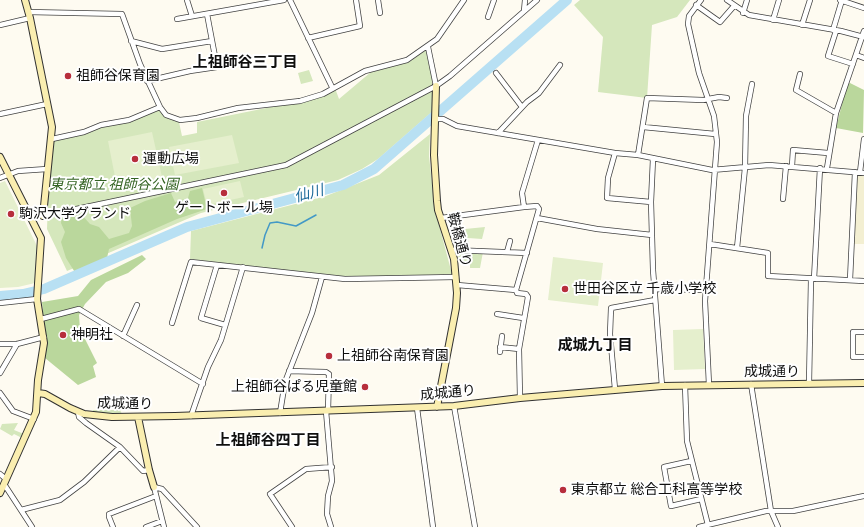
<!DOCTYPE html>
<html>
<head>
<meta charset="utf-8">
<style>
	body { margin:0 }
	canvas { display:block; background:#fefbf1 }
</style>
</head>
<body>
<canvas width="864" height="527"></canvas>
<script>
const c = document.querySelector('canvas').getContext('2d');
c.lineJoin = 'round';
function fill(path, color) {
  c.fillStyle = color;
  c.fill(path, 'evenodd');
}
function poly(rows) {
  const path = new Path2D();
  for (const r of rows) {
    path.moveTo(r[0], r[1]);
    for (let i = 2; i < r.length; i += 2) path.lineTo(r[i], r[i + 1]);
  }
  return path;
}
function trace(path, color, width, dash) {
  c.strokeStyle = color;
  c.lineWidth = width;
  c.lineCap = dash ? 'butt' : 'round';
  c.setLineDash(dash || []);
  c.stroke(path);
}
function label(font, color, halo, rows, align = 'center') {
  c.font = font + ' "Zilla Slab","Noto Sans JP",serif';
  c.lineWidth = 4;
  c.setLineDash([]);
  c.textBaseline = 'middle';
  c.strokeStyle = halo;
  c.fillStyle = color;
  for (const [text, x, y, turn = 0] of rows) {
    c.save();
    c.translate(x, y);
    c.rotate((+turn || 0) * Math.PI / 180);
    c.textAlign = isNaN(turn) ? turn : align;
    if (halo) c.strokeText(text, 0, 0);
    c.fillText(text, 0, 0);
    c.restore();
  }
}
fill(poly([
	[857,174,864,174,864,244,853,244]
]), '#f3efd2');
fill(poly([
	[580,0,690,0,677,17,652,25,647,98,598,92,603,37,574,5],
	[426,50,432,76,433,111,378,159,362,169,338,180,201,213,67,271,47,229,49,177,53,142,57,139,158,109,167,117,179,122,182,136,197,133,197,122,281,105,303,103,335,88,339,99,371,72,409,62],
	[309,70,313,81,301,84,298,73],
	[430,134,429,156,435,210,452,274,346,278,190,259,191,231,326,196,379,175],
	[485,227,482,239,468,238,469,248,466,248,465,229],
	[457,250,483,252,480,268,470,268,470,264,460,263],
	[93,410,120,410,122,414,93,413],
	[18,423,14,430,24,434,22,438,14,434,12,436,0,429,2,424]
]), '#d5e7bc');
fill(poly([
	[850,83,864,90,863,133,836,128,847,84],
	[202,188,207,209,177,219,109,249,107,258,76,274,66,258,61,242,65,232,61,223,62,215,80,213,90,224,99,227,109,239,129,233,132,226,130,208,145,201,171,193,175,202,188,198,190,191],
	[142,255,146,259,128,273,106,282,85,304,79,315,80,329,97,363,93,366,96,377,78,385,45,358,46,342,42,302,78,296,91,280]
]), '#bad79c');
fill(poly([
	[152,132,162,177,117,187,108,141],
	[232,135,239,163,175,175,169,147],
	[5,181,37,246,35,283,18,287,0,288,0,183],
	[240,181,244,197,207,205,203,189],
	[553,257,603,263,598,306,548,300],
	[703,329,705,369,674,370,673,330]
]), '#e5efcd');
trace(poly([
	[262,248,265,235,270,223,277,222,296,226,316,215]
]), '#4399c6', 1.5);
trace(poly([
	[0,296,23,294,44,289,187,227,343,185,374,169,567,0]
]), '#b8e0f3', 10);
const street = poly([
	[187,0,192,16],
	[290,0,332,87],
	[378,0,380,13],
	[701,0,689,16,688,24,699,73,714,116,717,142,705,301,709,385],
	[727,0,749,15,841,31,864,37],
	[840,0,864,8],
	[696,5,720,22,734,6],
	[524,11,525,0],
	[28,12,122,14,140,64,160,107,166,115,180,120,197,118,238,108,300,101,323,94,365,71,407,60,437,39,464,0],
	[743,13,747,0],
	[488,17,494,0],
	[177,19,284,0],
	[773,20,779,0],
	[0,25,30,18],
	[802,25,810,0],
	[833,30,842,0],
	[836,31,828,56,853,64],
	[308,38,360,26,356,0],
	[131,41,162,49,212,41],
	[428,47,436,86],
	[856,55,864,58],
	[496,73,522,107],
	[800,74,796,90,836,113],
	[147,81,190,71,217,67,207,14],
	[0,114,47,104],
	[435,119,443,119,457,126,615,153,638,155,712,170,769,165,864,173],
	[643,127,715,134],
	[498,133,527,102,539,93,560,65],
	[52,139,84,132,101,125,129,120,160,107],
	[615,153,608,178,607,198,651,202],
	[638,155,647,98,703,100,719,97,727,98],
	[653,159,651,202,653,270,662,386],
	[792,166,793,150,828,153],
	[827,168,836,113,864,31],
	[860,172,864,139],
	[0,178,18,171,47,169],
	[783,199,786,166],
	[43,216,286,165,436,86,450,76,537,0],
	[441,218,524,207],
	[537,218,597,229,652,235],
	[710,244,768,253,768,276,864,281],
	[737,248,745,168,746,116,752,84],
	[452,250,527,253],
	[507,252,510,241],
	[217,265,201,318,225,325],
	[814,279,820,168],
	[850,280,855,172],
	[457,285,516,290],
	[655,289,706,290],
	[0,303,37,299],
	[497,314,523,318],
	[41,319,79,309,203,384],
	[172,323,191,262,345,279,456,277],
	[864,332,853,332,853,357,864,357],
	[123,336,137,305],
	[0,344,17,344,44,337],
	[500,347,519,349],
	[500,352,502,336],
	[289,371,326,372,329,374,328,411],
	[0,373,17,344],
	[751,384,771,511,778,527],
	[809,384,811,279],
	[685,385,687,441,708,525],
	[615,389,610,334,611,308,655,300],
	[0,393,13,411,34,419],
	[520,398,519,349,528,297,526,294,517,293,516,290,539,209,537,206,524,207,522,193,538,140],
	[454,406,475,527],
	[417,408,433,527],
	[326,411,332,481,328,496,327,514,331,527],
	[78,412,79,417,86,423,120,447,143,471,149,470],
	[280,413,285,382,312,313,322,277],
	[191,416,208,367,221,340,243,267],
	[691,461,664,467,671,506,701,499],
	[0,474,6,479],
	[4,484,32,527],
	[21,510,60,500,84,482,120,447],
	[113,527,109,517,109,514,156,496],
	[146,527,162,521],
	[164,527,154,487,162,489,197,527],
	[292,527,270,494,306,469,332,467],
	[699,527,766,511,793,511,864,496]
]);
const secondary = poly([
	[25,0,30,18,52,127,43,216],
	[436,86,434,155,437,201,438,210,454,259,457,293,456,308,437,407],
	[0,157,41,238,37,299,44,343,38,380,36,412,0,493],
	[38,393,45,394,70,408,84,414,112,417,175,416,454,406,520,398,662,386,864,383],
	[138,417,149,470,154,487]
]);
trace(street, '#424242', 6);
trace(secondary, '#313131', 8);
trace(street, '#fff', 4.5);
trace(secondary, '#faeeb0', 6);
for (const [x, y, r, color] of [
	[68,76,4,"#b72e3c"],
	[135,159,4,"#b72e3c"],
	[224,193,4,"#b72e3c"],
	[11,214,4,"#b72e3c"],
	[565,289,4,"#b72e3c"],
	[63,335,4,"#b72e3c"],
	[329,356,4,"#b72e3c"],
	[365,387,4,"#b72e3c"],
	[563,490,4,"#b72e3c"]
]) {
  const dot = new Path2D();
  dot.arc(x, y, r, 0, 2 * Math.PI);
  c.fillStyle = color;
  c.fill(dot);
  trace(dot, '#fff', 1.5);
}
label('14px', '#0f0f0f', '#fff', [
	["祖師谷保育園",76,76],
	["運動広場",143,159],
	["ゲートボール場",224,208,"center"],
	["駒沢大学グランド",19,214],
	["世田谷区立 千歳小学校",573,289],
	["神明社",71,335],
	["上祖師谷南保育園",337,356],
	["上祖師谷ぱる児童館",357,387,"right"],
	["東京都立 総合工科高等学校",571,490]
], 'left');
label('italic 14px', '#336322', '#fff', [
	["東京都立 祖師谷公園",114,185]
]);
label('14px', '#0f0f0f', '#fff', [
	["鞍橋通り",459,240,75],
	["成城通り",772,372],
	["成城通り",448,393,-5],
	["成城通り",125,404,1]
]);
label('bold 15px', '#0f0f0f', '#fff', [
	["上祖師谷三丁目",245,63],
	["成城九丁目",595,346],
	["上祖師谷四丁目",268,441]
]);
label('italic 15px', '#1e6a9a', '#fff', [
	["仙川",309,194,-15]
]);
</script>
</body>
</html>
